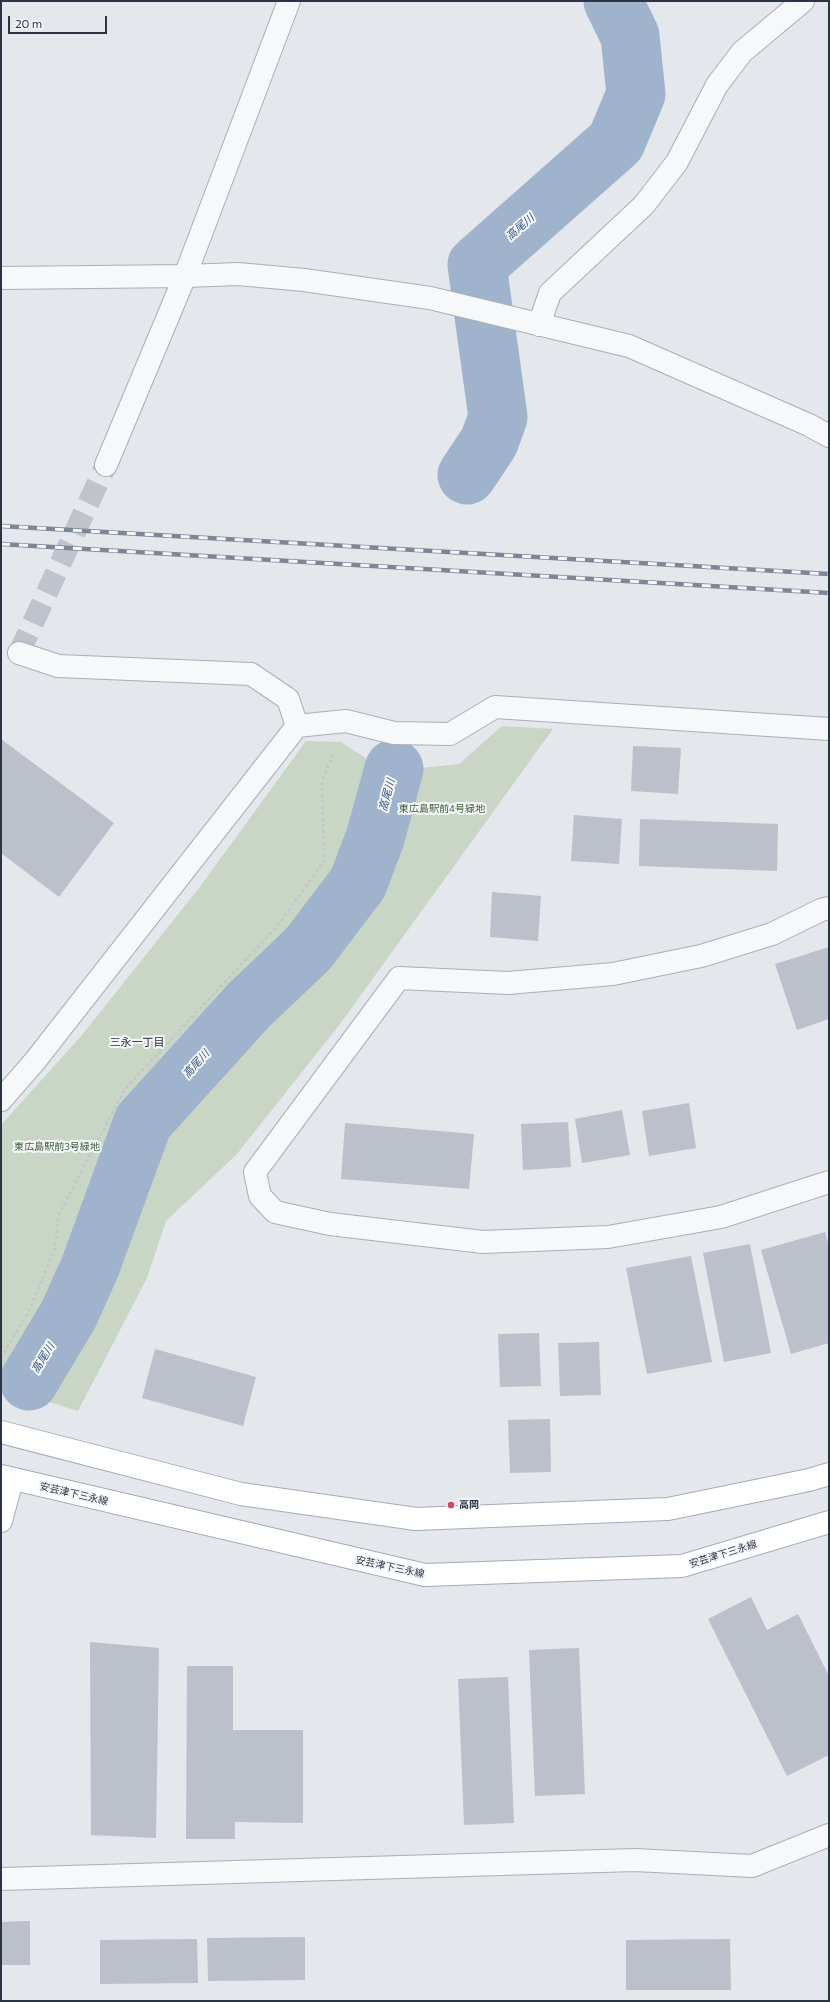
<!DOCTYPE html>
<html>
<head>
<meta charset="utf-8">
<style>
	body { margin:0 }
	#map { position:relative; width:830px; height:2002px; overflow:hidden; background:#e4e7ec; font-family:Commissioner,sans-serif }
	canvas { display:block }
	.frame { position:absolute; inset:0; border:2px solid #2b3445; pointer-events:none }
	.scale { position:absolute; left:8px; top:16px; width:99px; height:18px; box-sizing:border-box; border:2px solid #2b3445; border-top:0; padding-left:5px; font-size:12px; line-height:14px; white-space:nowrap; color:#2b3445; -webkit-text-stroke:3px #f4f6f9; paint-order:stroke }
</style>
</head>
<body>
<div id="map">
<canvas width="830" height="2002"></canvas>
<div class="frame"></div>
<div class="scale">20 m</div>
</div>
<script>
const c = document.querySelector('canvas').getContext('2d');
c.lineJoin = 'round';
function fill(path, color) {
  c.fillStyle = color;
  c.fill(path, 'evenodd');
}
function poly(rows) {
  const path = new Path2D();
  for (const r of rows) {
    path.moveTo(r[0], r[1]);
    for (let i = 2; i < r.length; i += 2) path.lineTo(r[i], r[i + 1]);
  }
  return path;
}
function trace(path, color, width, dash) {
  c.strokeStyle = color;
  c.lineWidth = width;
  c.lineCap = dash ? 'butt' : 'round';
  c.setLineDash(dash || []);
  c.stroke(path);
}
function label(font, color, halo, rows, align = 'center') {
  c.font = font + ' Commissioner,"Noto Sans JP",sans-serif';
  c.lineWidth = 4;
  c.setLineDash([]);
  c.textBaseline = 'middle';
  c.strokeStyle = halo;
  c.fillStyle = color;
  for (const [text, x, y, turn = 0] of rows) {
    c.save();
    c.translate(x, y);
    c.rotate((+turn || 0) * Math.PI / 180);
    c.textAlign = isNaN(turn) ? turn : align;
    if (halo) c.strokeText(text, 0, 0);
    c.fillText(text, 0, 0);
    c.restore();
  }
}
fill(poly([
	[502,726,553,729,340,1024,237,1154,166,1221,147,1278,78,1411,36,1398,85,1319,113,1237,152,1147,169,1116,281,999,376,888,398,828,402,770,459,764],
	[306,741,341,742,380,767,353,859,294,939,245,990,131,1118,99,1191,60,1311,12,1388,1,1384,1,1125,82,1035,199,888]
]), '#c9d6c5');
trace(poly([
	[467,475,489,442,498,417,477,265,616,142,636,94,630,36,613,1],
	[29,1381,69,1314,90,1267,143,1122,249,1005,308,949,358,883,375,838,394,769]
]), '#9fb4cc', 59);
fill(poly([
	[1,739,114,823,59,897,1,853],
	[633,746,681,748,678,794,631,791],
	[574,815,622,819,619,864,571,861],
	[640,819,778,824,777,871,639,866],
	[492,892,541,896,538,941,490,937],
	[829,947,829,1019,797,1030,775,964],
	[689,1103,696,1148,649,1156,642,1111],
	[622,1110,630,1155,582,1163,575,1119],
	[568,1122,571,1167,523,1170,521,1124],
	[345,1123,474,1134,469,1189,341,1179],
	[825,1232,829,1246,829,1343,791,1354,761,1250],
	[750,1244,771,1353,724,1362,703,1253],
	[691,1256,712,1362,647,1374,626,1268],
	[539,1333,541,1386,500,1387,498,1334],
	[599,1342,601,1395,560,1396,558,1343],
	[155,1349,256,1377,243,1426,142,1398],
	[550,1419,551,1472,510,1473,508,1420],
	[751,1597,767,1630,798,1614,829,1676,829,1755,787,1776,708,1619],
	[90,1642,159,1648,156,1838,91,1835],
	[579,1648,585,1794,535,1796,529,1650],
	[187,1666,233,1666,233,1730,303,1730,303,1823,235,1822,235,1839,186,1839],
	[508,1677,514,1823,464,1825,458,1679],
	[30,1921,30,1965,1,1965,1,1922],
	[305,1937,305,1980,208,1981,207,1938],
	[197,1939,198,1983,100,1984,100,1940],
	[730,1939,731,1990,626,1990,626,1940]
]), '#bbc0ca');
trace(poly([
	[19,653,106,465]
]), '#bfc3cb', 22, [22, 11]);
const street = poly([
	[1,278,185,276,238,274,304,280,430,298,629,346,809,425,829,436],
	[539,325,550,293,644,205,677,162,717,85,742,52,803,1],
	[106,465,185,276,289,1],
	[19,653,58,666,251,674,288,699,297,726],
	[829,908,821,910,772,934,701,956,613,974,508,983,399,978,255,1172,260,1196,275,1212,330,1224,483,1242,608,1237,721,1217,829,1182],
	[1,1100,35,1061,297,726,346,721,394,733,450,734,495,707,829,729],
	[1,1879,635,1860,752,1866,829,1835]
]);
const secondary = poly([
	[1,1521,12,1480]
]);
const primary = poly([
	[1,1432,241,1494,416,1519,668,1509,809,1480,829,1474],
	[1,1476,425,1575,682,1566,829,1522]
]);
trace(street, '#a9aeb7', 24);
trace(secondary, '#a9aeb7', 24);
trace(primary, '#a3abb8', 24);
trace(poly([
	[1,1358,27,1315,55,1249,58,1216,125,1089,277,926,324,862,322,781,334,752]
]), '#c2c5cb', 2.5, [3, 3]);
trace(street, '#f7f8fa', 22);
trace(secondary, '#fff', 22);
trace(primary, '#fff', 22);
const rail = poly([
	[1,526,829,574],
	[1,544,829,593]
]);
trace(rail, '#7d8696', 4.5);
trace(rail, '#f4f6f9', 3, [9]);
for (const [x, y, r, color] of [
	[451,1505,4,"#d1495b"]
]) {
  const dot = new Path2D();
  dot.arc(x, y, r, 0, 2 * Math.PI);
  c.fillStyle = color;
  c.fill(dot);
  trace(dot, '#f4f6f9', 1.5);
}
label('10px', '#3f6138', '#f4f6f9', [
	["東広島駅前4号緑地",442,809],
	["東広島駅前3号緑地",57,1147]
]);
label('10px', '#2b3445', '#f4f6f9', [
	["安芸津下三永線",74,1494,13],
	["安芸津下三永線",723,1554,-17],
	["安芸津下三永線",390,1567,12]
]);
label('bold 10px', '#2b3445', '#f4f6f9', [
	["高岡",459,1505]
], 'left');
label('italic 11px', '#34527a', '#f4f6f9', [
	["高尾川",520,227,-41],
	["高尾川",387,795,-75],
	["高尾川",196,1064,-48],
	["高尾川",43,1358,-59]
]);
label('11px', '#1d2536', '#f4f6f9', [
	["三永一丁目",137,1042]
]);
</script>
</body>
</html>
